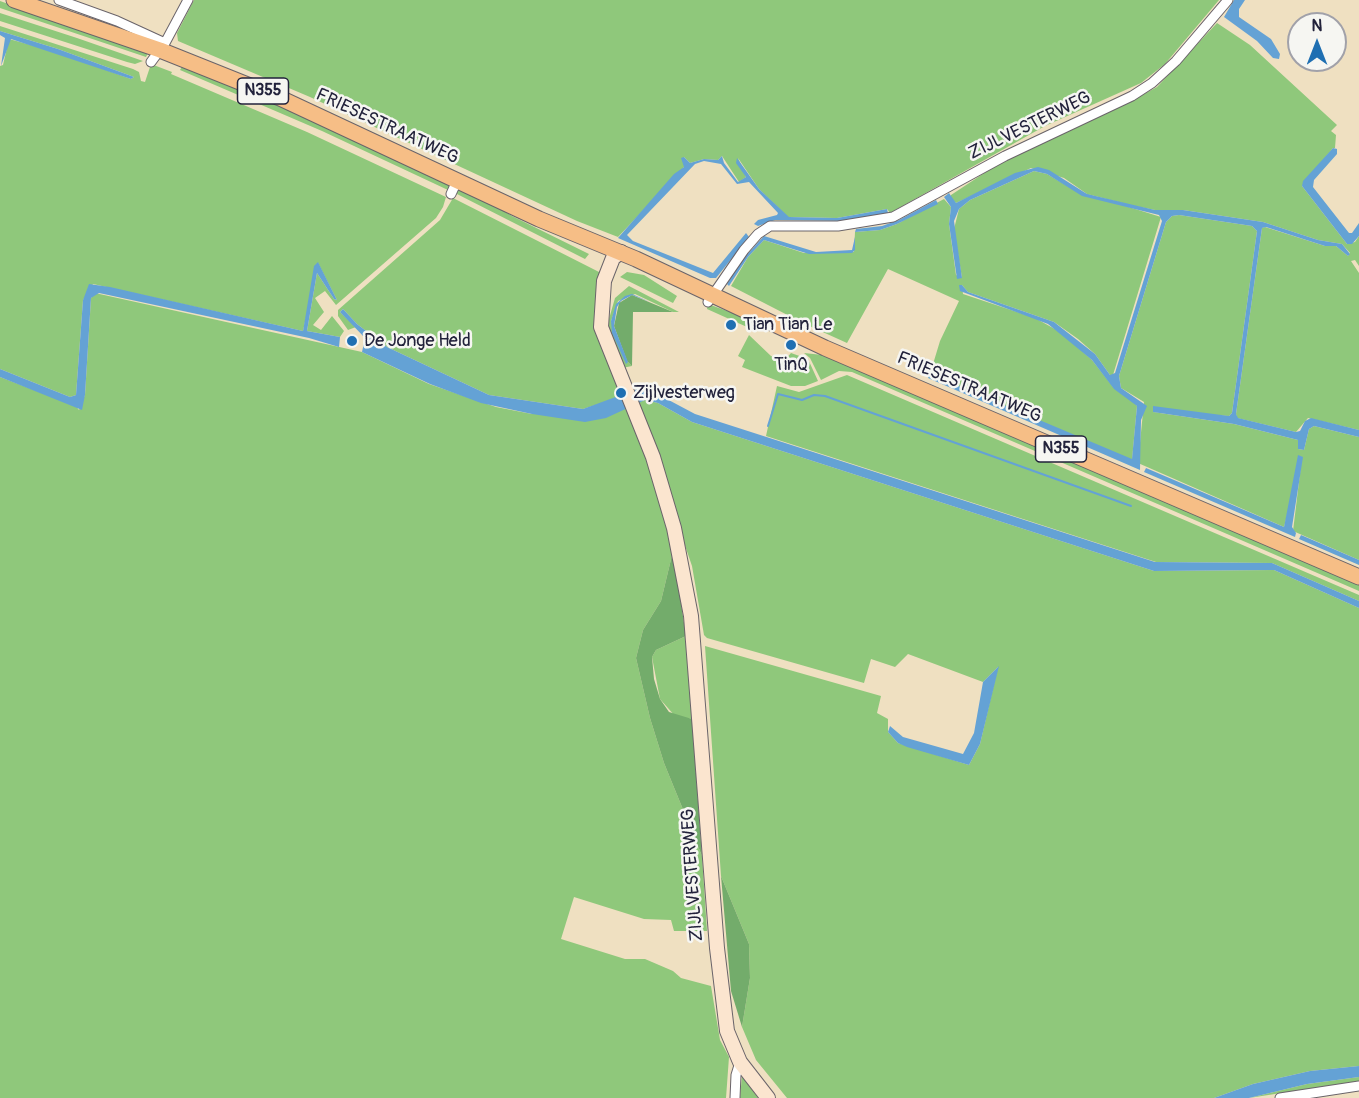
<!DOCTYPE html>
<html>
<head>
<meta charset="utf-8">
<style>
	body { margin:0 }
	#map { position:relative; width:1359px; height:1098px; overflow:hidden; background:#efe0c1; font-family:Pangolin,sans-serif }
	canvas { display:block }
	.north { position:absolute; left:1287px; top:12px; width:60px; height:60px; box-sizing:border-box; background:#f6f6f2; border:2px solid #a1a1a9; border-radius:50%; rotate:0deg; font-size:16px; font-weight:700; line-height:24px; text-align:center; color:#22223b }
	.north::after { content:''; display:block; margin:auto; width:21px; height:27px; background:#1f6fb2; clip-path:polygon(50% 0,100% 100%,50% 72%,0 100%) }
</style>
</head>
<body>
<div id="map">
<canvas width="1359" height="1098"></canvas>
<div class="north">N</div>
</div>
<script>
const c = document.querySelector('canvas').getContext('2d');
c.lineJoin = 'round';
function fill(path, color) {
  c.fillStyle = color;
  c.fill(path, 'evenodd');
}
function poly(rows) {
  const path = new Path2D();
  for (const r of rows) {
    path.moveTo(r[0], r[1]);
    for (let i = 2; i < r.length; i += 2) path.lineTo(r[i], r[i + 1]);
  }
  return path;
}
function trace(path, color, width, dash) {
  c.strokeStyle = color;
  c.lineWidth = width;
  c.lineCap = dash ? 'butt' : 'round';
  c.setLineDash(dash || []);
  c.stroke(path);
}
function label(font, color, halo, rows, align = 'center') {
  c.font = font + ' Pangolin,sans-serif';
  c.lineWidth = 5;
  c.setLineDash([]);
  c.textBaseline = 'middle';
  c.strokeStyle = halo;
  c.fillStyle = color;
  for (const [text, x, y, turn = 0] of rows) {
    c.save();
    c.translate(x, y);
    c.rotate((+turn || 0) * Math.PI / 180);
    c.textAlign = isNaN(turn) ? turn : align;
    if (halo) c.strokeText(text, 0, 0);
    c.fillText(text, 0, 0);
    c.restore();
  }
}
fill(poly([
	[194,0,1219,0,1165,64,1141,83,1045,126,890,213,887,209,837,218,788,217,759,189,738,158,746,177,739,182,722,156,718,160,704,159,690,163,684,157,684,167,618,237,577,221,310,97,178,41,177,33],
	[0,1,148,53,146,57,0,8],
	[0,13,77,38,143,61,135,64,127,62,0,21],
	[1217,23,1250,45,1337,125,1331,131,1336,135,1335,148,1333,148,1302,186,1347,244,1355,242,1359,236,1359,266,1355,260,1351,261,1359,273,1359,430,1308,418,1296,432,1237,418,1236,414,1262,228,1265,227,1325,246,1336,246,1348,256,1350,253,1342,244,1318,240,1263,222,1183,210,1155,210,1130,205,1087,194,1064,178,1031,168,956,203,951,199,951,195,1004,160,1122,106,1157,87],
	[0,26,133,69,139,72,141,81,145,82,151,64,172,72,171,74,307,132,446,197,443,207,436,218,336,305,325,291,315,298,324,312,313,325,321,330,332,316,344,331,340,337,307,331,317,273,334,299,337,300,318,263,303,331,93,284,83,300,76,395,70,397,0,369,0,66,3,65,9,39,53,51,131,79,134,77,58,49,0,31],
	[183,65,243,88,450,185,448,190,322,131,180,70],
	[1034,171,1047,174,1074,190,1161,217,1113,375,1110,375,1095,354,1078,339,1054,322,968,292,962,285,963,294,1035,318,1062,333,1092,360,1114,388,1135,403,1137,406,1132,460,1130,461,930,374,940,341,959,301,888,269,847,343,805,324,731,286,748,257,764,240,804,253,854,252,855,232,880,230,897,224,944,199,951,207,949,224,956,275,962,278,954,229,959,209,970,200],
	[458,189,485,199,512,216,589,254,585,259,455,193],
	[453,198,601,273,601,344,621,397,583,409,489,395,387,347,357,324,343,309,340,312,356,327,348,330,338,316,338,310,440,220],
	[1179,215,1252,226,1257,231,1232,413,1229,416,1153,412,1234,424,1298,440,1298,449,1304,450,1309,429,1314,426,1359,437,1359,560,1293,531,1302,457,1284,527,1138,463,1144,402,1121,388,1119,376,1166,222,1172,216],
	[627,272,644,275,677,296,673,303,620,277],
	[629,286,679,312,673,312,635,294,618,301,611,321,627,361,632,366,622,368,608,333,609,319,615,298],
	[95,293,362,352,429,384,496,407,532,414,626,408,651,466,673,551,661,601,643,630,636,658,650,718,664,763,702,856,707,931,674,931,671,920,644,919,574,897,561,939,625,959,645,959,673,971,681,978,711,986,720,1040,729,1057,726,1098,0,1098,0,377,76,406,79,410,85,395,91,298],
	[708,304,749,319,750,324,747,327,707,309],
	[749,335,771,356,783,362,791,353,808,359,818,381,805,386,791,386,742,367,745,360,738,356],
	[804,353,832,356,1359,583,1359,591,852,372,839,371,821,380,810,358],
	[847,375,1345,589,1359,595,1359,601,1272,563,1156,562,766,436,777,386,799,392],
	[645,400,658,403,692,422,1154,571,1274,570,1359,608,1359,1066,1310,1071,1253,1084,1214,1098,787,1098,756,1060,742,1027,750,978,749,944,721,876,705,646,881,696,877,713,888,719,888,732,898,743,969,765,980,744,998,667,983,682,908,654,895,667,871,659,864,683,707,638,704,635,692,566,638,407,639,402],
	[686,636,692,719,675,716,660,699,652,657,656,650],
	[742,1076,758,1098,740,1098],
	[1359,1077,1359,1081,1249,1098,1307,1084]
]), '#8fc87b');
fill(poly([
	[632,295,673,312,633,312,632,366,627,361,614,326,619,303],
	[673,551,686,636,656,650,652,657,654,679,660,699,669,712,692,719,702,856,664,763,650,718,636,658,643,630,661,601],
	[721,876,749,944,750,978,742,1027,731,991]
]), '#73ac6b');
fill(poly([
	[1234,0,1245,0,1239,9,1239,17,1271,39,1280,54,1279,59,1273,58,1257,41,1224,17],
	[0,31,58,49,134,77,131,79,11,39,1,66,5,38,0,35],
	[1333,148,1337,149,1337,154,1314,180,1313,187,1349,233,1352,233,1359,223,1359,236,1352,244,1347,244,1302,186,1303,181],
	[722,156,724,163,738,182,746,177,736,163,737,158,759,189,789,217,837,218,887,209,888,213,850,221,775,220,758,226,754,224,758,220,777,215,778,213,749,182,737,184,721,164,704,161,695,164,627,235,633,241,713,273,746,233,749,237,716,278,710,278,618,238,674,174,684,167,681,158,684,157,690,163,704,159,718,160],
	[1038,167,1049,170,1087,194,1155,210,1183,210,1263,222,1318,240,1342,244,1350,254,1348,256,1336,246,1325,246,1266,227,1262,228,1236,414,1238,418,1296,432,1300,431,1305,421,1311,418,1359,430,1359,437,1314,426,1309,429,1304,450,1298,449,1298,440,1234,424,1153,412,1153,406,1229,416,1232,413,1257,231,1252,226,1179,215,1172,216,1166,222,1119,376,1121,388,1147,406,1141,420,1140,470,928,378,930,374,1132,459,1137,406,1114,389,1092,360,1048,324,960,291,959,285,962,285,968,292,1054,322,1095,354,1110,375,1115,373,1162,221,1159,215,1082,196,1047,174,1034,171,970,200,959,209,954,221,962,278,957,279,949,224,951,207,944,197,949,193,956,203,1015,173],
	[936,200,938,204,897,224,880,230,855,232,856,229,882,226,899,220],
	[764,236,816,252,852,250,855,237,855,250,852,253,809,254,764,240,748,257,729,286,727,284,743,259],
	[318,262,337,300,334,299,317,273,307,331,340,337,339,347,309,338,99,293,91,298,85,395,82,410,0,377,0,369,70,397,76,395,83,300,89,284,110,287,303,331,314,266],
	[632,294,650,302,632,295,621,301,617,307,614,326,628,362,626,364,612,333,611,321,616,304,625,296],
	[343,309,357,324,387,347,489,395,583,409,640,388,663,397,695,414,1155,562,1272,563,1359,601,1359,608,1274,570,1154,571,692,422,658,403,645,400,606,418,585,422,532,414,481,403,430,384,362,352,365,338,340,312],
	[1298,455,1303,457,1292,527,1296,533,1295,537,1144,472,1146,468,1284,527],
	[1301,535,1359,560,1359,565,1299,539],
	[999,666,980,744,969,765,907,747,898,743,888,732,890,726,903,737,963,754,974,733,983,682],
	[1359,1066,1359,1077,1307,1084,1249,1098,1214,1098,1253,1084,1310,1071]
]), '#64a2d5');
trace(poly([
	[768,426,778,394,802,400,814,395,825,396,1131,506]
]), '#64a2d5', 2);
const street = poly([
	[59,0,117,21,165,43],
	[151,62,165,43,188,0],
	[451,194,457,181],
	[708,302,744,250,758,234,770,226,838,226,893,217,1005,156,1132,96,1152,83,1176,61,1228,0],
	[735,1098,736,1075,740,1062],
	[1280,1098,1359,1086]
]);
const secondary = poly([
	[621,252,613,258,604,281,601,327,653,457,674,528,691,616,717,948,727,1031,740,1062,768,1098]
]);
const primary = poly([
	[14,0,160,50,280,98,539,219,636,259,825,348,1359,577]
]);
trace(street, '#6a646a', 11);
trace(secondary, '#6a646a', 16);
trace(primary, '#6a646a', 17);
trace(street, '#fff', 9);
trace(secondary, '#fbe5cf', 14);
trace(primary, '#f6be86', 15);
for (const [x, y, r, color] of [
	[731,325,6,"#1f6fb2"],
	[352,341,6,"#1f6fb2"],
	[791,345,6,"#1f6fb2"],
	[621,393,6,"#1f6fb2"]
]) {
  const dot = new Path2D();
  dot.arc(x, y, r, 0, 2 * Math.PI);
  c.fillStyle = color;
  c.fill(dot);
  trace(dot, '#f6f6f2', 2);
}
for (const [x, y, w] of [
	[263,91,51],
	[1061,449,51]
]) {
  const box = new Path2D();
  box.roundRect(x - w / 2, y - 13, w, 26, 4.5);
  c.fillStyle = '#f6f6f2';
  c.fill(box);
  trace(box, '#22223b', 1.5);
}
label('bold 16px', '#22223b', null, [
	["N355",263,91],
	["N355",1061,449]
]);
label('18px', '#22223b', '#f6f6f2', [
	["ZIJLVESTERWEG",1030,126,-26],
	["FRIESESTRAATWEG",387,127,25],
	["FRIESESTRAATWEG",969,388,23],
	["ZIJLVESTERWEG",693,875,-94]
]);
label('18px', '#22223b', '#f6f6f2', [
	["Tian Tian Le",743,325],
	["De Jonge Held",364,341],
	["TinQ",791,365,"center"],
	["Zijlvesterweg",633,393]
], 'left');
</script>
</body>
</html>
